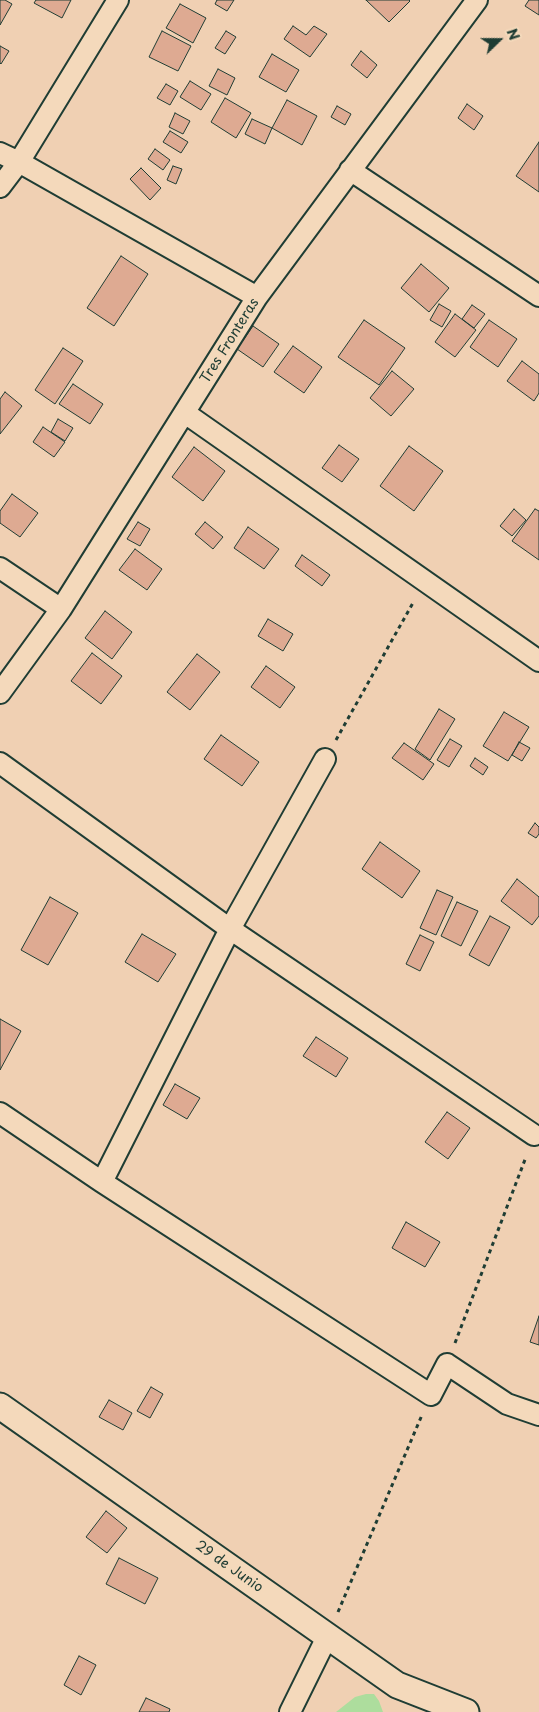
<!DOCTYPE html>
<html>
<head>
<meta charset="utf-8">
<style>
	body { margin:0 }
	#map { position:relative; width:539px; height:1712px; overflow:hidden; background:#f0d0b3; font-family:"Playpen Sans",sans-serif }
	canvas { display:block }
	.north { position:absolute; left:474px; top:15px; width:50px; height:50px; -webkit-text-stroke:4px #f4d9bb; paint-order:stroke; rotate:68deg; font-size:14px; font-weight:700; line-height:20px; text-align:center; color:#1f3d34 }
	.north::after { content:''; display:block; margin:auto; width:18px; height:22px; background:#1f3d34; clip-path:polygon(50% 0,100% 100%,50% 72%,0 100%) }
</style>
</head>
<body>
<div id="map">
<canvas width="539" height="1712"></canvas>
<div class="north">N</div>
</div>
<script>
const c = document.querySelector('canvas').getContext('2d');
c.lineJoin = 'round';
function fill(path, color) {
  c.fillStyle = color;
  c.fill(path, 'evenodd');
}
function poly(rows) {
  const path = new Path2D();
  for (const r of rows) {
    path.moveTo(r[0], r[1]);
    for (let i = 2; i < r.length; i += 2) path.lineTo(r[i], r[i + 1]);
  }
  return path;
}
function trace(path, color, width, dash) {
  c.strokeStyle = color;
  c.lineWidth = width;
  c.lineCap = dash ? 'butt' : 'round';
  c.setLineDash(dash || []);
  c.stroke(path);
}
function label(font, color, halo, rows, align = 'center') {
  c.font = font + ' "Playpen Sans",sans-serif';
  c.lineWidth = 4;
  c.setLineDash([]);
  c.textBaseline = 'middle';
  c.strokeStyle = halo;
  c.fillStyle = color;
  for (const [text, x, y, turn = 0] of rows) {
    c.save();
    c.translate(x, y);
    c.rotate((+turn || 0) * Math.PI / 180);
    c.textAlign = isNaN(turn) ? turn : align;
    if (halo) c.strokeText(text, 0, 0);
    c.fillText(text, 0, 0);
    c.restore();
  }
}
fill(poly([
	[366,1694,374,1694,379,1701,383,1712,336,1712,355,1697]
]), '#addd9d');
const building = poly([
	[0,0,5,0,12,4,0,25,0,0],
	[36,0,71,0,62,18,34,3,36,0],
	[217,0,234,0,227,11,215,4,217,0],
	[366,0,409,0,410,1,389,22,366,0],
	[529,0,539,0,539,15,525,6,529,0],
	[180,4,206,18,193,43,166,28,180,4],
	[293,26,306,35,314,26,327,34,310,57,284,39,293,26],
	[162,31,191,46,178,71,149,57,162,31],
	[226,31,236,37,225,54,215,48,226,31],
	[0,46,9,51,1,64,0,63,0,46],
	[361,51,377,65,367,78,351,65,361,51],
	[272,54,299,70,286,92,259,77,272,54],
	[218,69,235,78,227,95,209,86,218,69],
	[190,81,211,94,201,110,180,97,190,81],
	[166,84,178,91,170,105,157,98,166,84],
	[225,98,251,113,236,138,211,122,225,98],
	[287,100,317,116,302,145,272,128,287,100],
	[467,104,483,116,474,130,458,118,467,104],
	[337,106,351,114,345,125,331,117,337,106],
	[175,113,190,121,183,134,169,127,175,113],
	[252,119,272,128,265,144,245,134,252,119],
	[170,131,188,142,181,153,163,142,170,131],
	[539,142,539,192,516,176,539,142],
	[155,149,170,160,163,170,148,159,155,149],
	[173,166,182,169,176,184,167,180,173,166],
	[141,168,161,188,150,200,130,179,141,168],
	[121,256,148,274,114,326,87,308,121,256],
	[421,264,449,288,429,312,401,288,421,264],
	[439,304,451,311,442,327,430,320,439,304],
	[472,305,485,314,474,328,462,319,472,305],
	[455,314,476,330,455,357,435,342,455,314],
	[364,320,405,348,379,385,338,357,364,320],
	[489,320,517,339,498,367,470,347,489,320],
	[253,326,279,344,263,367,237,349,253,326],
	[293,346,322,367,304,393,274,372,293,346],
	[63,348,83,361,55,404,35,390,63,348],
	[522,361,539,374,539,393,534,401,507,381,522,361],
	[392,371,414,389,391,416,370,398,392,371],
	[73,384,103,404,90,424,59,404,73,384],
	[5,392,22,406,0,434,0,399,5,392],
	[58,419,73,428,65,441,51,432,58,419],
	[43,427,65,442,54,457,33,442,43,427],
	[339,445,359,459,342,482,322,468,339,445],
	[409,446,443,471,414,511,380,486,409,446],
	[194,447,225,471,203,501,172,477,194,447],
	[12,494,38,513,20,537,0,523,0,511,12,494],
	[514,509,526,520,512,536,500,526,514,509],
	[535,509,539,511,539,560,512,541,535,509],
	[138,522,150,529,140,546,127,539,138,522],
	[205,522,223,537,213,549,195,534,205,522],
	[248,527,279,549,264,569,234,548,248,527],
	[135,549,162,569,147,590,119,570,135,549],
	[302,555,330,575,322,586,295,566,302,555],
	[105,611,132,632,112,659,85,638,105,611],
	[268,619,293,634,283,651,258,636,268,619],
	[92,653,122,676,101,704,71,681,92,653],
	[197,654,220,672,190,710,167,692,197,654],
	[266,666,295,687,280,708,251,687,266,666],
	[439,709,455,719,430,760,415,749,439,709],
	[504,712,529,727,508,761,483,746,504,712],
	[221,735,259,762,242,786,204,759,221,735],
	[450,739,462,746,449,767,437,760,450,739],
	[519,742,530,748,522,761,512,755,519,742],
	[404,743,434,764,423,780,392,758,404,743],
	[475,758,488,767,483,775,470,766,475,758],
	[535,823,539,827,539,834,536,838,528,833,535,823],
	[380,842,420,871,402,898,362,869,380,842],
	[517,879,539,897,539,916,532,925,501,901,517,879],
	[437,890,453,897,436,935,420,928,437,890],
	[50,897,78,913,48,965,21,950,50,897],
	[457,902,478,911,461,946,441,936,457,902],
	[490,916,510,927,489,966,469,955,490,916],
	[142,934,176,954,158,982,125,962,142,934],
	[420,935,434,942,420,971,406,964,420,935],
	[0,1019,21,1031,0,1070,0,1019],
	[316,1037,348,1058,336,1077,303,1056,316,1037],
	[175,1084,200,1098,187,1119,163,1105,175,1084],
	[447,1112,470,1128,448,1159,425,1142,447,1112],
	[406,1222,440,1242,425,1267,392,1248,406,1222],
	[539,1316,539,1345,530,1342,539,1316],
	[151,1387,163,1394,150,1418,137,1411,151,1387],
	[109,1400,132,1413,123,1430,99,1417,109,1400],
	[106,1511,127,1528,107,1553,86,1537,106,1511],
	[119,1558,158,1578,145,1604,106,1584,119,1558],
	[79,1656,96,1665,81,1695,64,1685,79,1656],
	[146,1698,170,1709,169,1712,139,1712,146,1698]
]);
fill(building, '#deaa92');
trace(building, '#1f3d34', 1);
const minor = poly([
	[0,153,19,162,257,297],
	[350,170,539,296],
	[0,187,19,162,118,0],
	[185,413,539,661],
	[0,568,61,609],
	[0,693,61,609,257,297,477,0],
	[0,763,230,929,534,1135],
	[0,1113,102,1182,431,1395,447,1364,507,1404,539,1415],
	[102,1182,230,929,325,759],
	[290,1712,328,1635]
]);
const tertiary = poly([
	[0,1406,397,1685,466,1712]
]);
trace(minor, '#1f3d34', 24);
trace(tertiary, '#1f3d34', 29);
trace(poly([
	[336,740,414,601],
	[455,1343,526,1157],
	[338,1612,422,1415]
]), '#1f3d34', 3, [4, 4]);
trace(minor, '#f4d9bb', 20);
trace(tertiary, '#f4d9bb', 25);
label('14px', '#1f3d34', '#f4d9bb', [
	["Tres Fronteras",230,341,-58],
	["29 de Junio",229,1567,35]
]);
</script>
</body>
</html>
